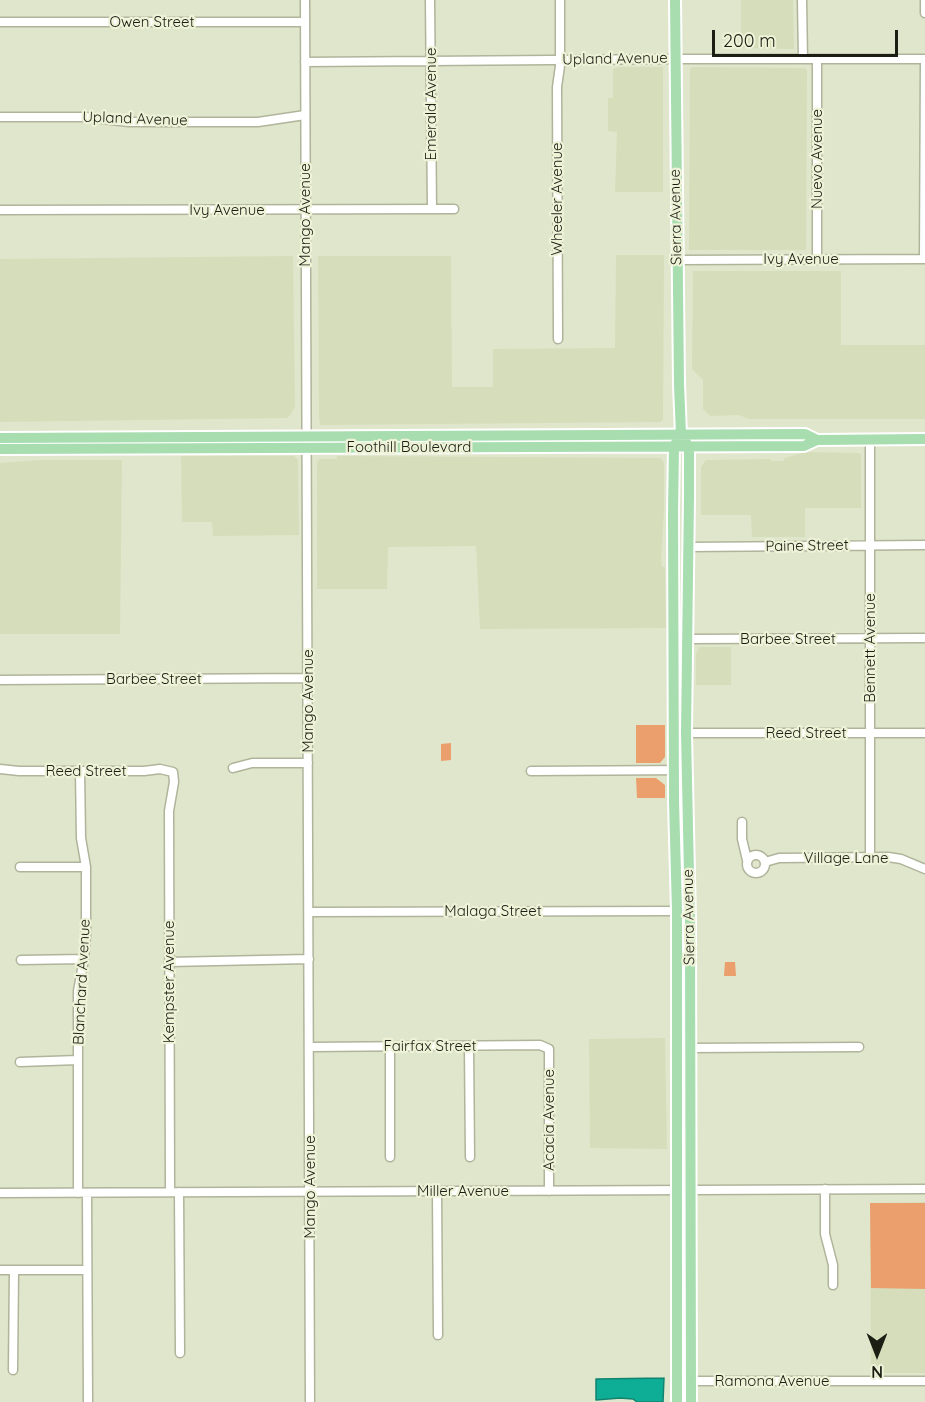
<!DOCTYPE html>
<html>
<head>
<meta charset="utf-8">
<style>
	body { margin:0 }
	#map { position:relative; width:925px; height:1402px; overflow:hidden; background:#e0e6cb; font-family:Quicksand,sans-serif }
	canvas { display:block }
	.north { position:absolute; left:847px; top:1324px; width:60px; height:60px; -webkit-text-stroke:4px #eef3d8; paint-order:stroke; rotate:180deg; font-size:16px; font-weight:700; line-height:24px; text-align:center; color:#1c1e14 }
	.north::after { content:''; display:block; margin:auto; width:21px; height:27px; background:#1c1e14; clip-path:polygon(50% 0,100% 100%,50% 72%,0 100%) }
	.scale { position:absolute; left:712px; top:30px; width:186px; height:27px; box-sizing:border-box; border:3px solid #1c1e14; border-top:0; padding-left:8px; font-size:18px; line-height:21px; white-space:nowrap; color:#1c1e14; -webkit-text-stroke:4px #eef3d8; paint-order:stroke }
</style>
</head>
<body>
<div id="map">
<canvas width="925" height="1402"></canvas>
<div class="north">N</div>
<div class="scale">200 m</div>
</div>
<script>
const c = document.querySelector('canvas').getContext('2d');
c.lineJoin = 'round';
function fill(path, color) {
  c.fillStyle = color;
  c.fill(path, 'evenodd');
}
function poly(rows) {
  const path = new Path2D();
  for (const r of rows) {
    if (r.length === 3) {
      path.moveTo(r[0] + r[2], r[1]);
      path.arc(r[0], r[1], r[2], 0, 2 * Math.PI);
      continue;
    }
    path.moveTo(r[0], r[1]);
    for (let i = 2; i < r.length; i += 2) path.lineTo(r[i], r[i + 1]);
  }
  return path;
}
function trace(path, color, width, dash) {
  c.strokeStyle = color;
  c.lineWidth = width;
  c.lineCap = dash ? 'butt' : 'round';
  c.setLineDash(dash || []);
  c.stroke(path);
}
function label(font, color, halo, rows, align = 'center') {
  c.font = font + ' Quicksand,sans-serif';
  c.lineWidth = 4.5;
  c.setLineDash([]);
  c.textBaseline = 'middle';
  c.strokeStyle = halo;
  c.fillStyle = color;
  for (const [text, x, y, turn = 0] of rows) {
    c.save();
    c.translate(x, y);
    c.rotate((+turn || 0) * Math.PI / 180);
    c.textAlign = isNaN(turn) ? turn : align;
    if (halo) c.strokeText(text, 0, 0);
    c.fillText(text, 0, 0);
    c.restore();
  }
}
fill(poly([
	[741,0,793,0,794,49,741,48],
	[618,67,663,67,663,192,615,192,617,132,608,131,608,98,613,98,613,69],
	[692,67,805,68,807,70,806,250,689,250,690,69],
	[616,255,664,255,663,420,660,422,320,425,319,415,318,256,451,256,452,387,493,387,493,349,615,348],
	[293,256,295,406,291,414,287,418,0,422,0,259],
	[693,271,841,271,841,345,925,345,925,419,749,419,739,415,710,416,703,409,703,380,692,369],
	[805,452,859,453,861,455,861,508,805,508,805,537,752,537,751,515,701,515,701,467,706,460,770,459,772,461,783,461,785,458],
	[181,456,294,456,298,460,299,535,213,536,212,522,182,522],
	[337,456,661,458,664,463,664,509,661,559,662,567,665,567,666,628,480,629,476,546,388,547,387,589,317,589,317,462,320,459,337,459],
	[41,460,122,460,120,634,0,634,0,463],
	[699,647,731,647,731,685,696,685,696,654],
	[665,1038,667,1149,590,1148,589,1039],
	[925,1202,925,1373,871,1373,870,1203]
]), '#d6ddbb');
fill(poly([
	[636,725,665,725,665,757,660,763,636,763],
	[451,743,451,760,441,761,441,744],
	[636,778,656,778,665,785,665,798,637,798],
	[725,962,735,962,736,976,724,976],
	[870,1203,925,1203,925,1289,871,1288]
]), '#ea9f6c');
const water = poly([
	[664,1378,663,1402,637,1402,633,1399,620,1398,596,1400,596,1379,664,1378]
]);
fill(water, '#0eae96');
trace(water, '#12836f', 1.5);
const minor = poly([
	[305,0,310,1402],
	[430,0,432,209],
	[802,0,803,59],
	[925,0,925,13],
	[0,22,305,22],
	[305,62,674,59,925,59],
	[0,117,86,117,129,122,258,122,305,115],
	[0,210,454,209],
	[924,259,925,59],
	[677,260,925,259],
	[817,260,817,59],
	[558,339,557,87,560,66,560,0],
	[689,547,925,545],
	[687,639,925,638],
	[0,680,307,678],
	[686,733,925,733],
	[233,768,252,763,308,763],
	[0,769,19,771,144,771,160,769,173,772,174,782,169,811,170,1192],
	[531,771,687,770],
	[742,822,742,839,747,860],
	[756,864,9],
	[870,857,870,439],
	[765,862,779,858,888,857,901,859,925,869],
	[20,867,86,867],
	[309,912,677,911],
	[21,960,84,959],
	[169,962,309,959],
	[390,1046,390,1157],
	[469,1046,470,1157],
	[310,1047,540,1045,549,1049,549,1191],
	[689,1048,859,1047],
	[20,1062,78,1060],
	[825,1189,825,1234,833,1265,833,1285],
	[437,1191,438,1335],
	[179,1192,180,1353],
	[0,1193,925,1189],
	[78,1193,78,991,84,959,86,935,86,867,81,838,80,771],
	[87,1193,88,1402],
	[0,1270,87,1270],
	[13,1370,14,1270],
	[691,1381,925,1381]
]);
const major = poly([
	[675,0,679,384,681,435,689,447,689,496,686,733,690,922,691,1402],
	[0,438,805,434,817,440],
	[0,449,804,446,817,440,925,439],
	[677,1402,677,911,674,801,673,513,674,446,681,435]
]);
trace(minor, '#afb49b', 11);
trace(major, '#fff', 14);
trace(minor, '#fff', 8);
trace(major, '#a7ddaf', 10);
label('15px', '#1c1e14', '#eef3d8', [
	["Owen Street",152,22],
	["Upland Avenue",615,59,-1],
	["Emerald Avenue",431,104,-90],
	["Upland Avenue",135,119,2],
	["Nuevo Avenue",817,159,-90],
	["Wheeler Avenue",557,199,-90],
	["Ivy Avenue",227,210],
	["Mango Avenue",305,215,-90],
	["Sierra Avenue",676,217,-91],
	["Ivy Avenue",801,259],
	["Foothill Boulevard",409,447],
	["Paine Street",807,546,-1],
	["Barbee Street",788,639],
	["Bennett Avenue",870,648,-90],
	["Barbee Street",154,679],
	["Mango Avenue",308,701,-90],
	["Reed Street",806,733],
	["Reed Street",86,771],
	["Village Lane",846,858],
	["Malaga Street",493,911],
	["Sierra Avenue",689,917,-91],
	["Blanchard Avenue",82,982,-87],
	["Kempster Avenue",169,982,-90],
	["Fairfax Street",430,1046],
	["Acacia Avenue",549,1120,-90],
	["Mango Avenue",310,1187,-90],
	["Miller Avenue",463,1191],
	["Ramona Avenue",772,1381]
]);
</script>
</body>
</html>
